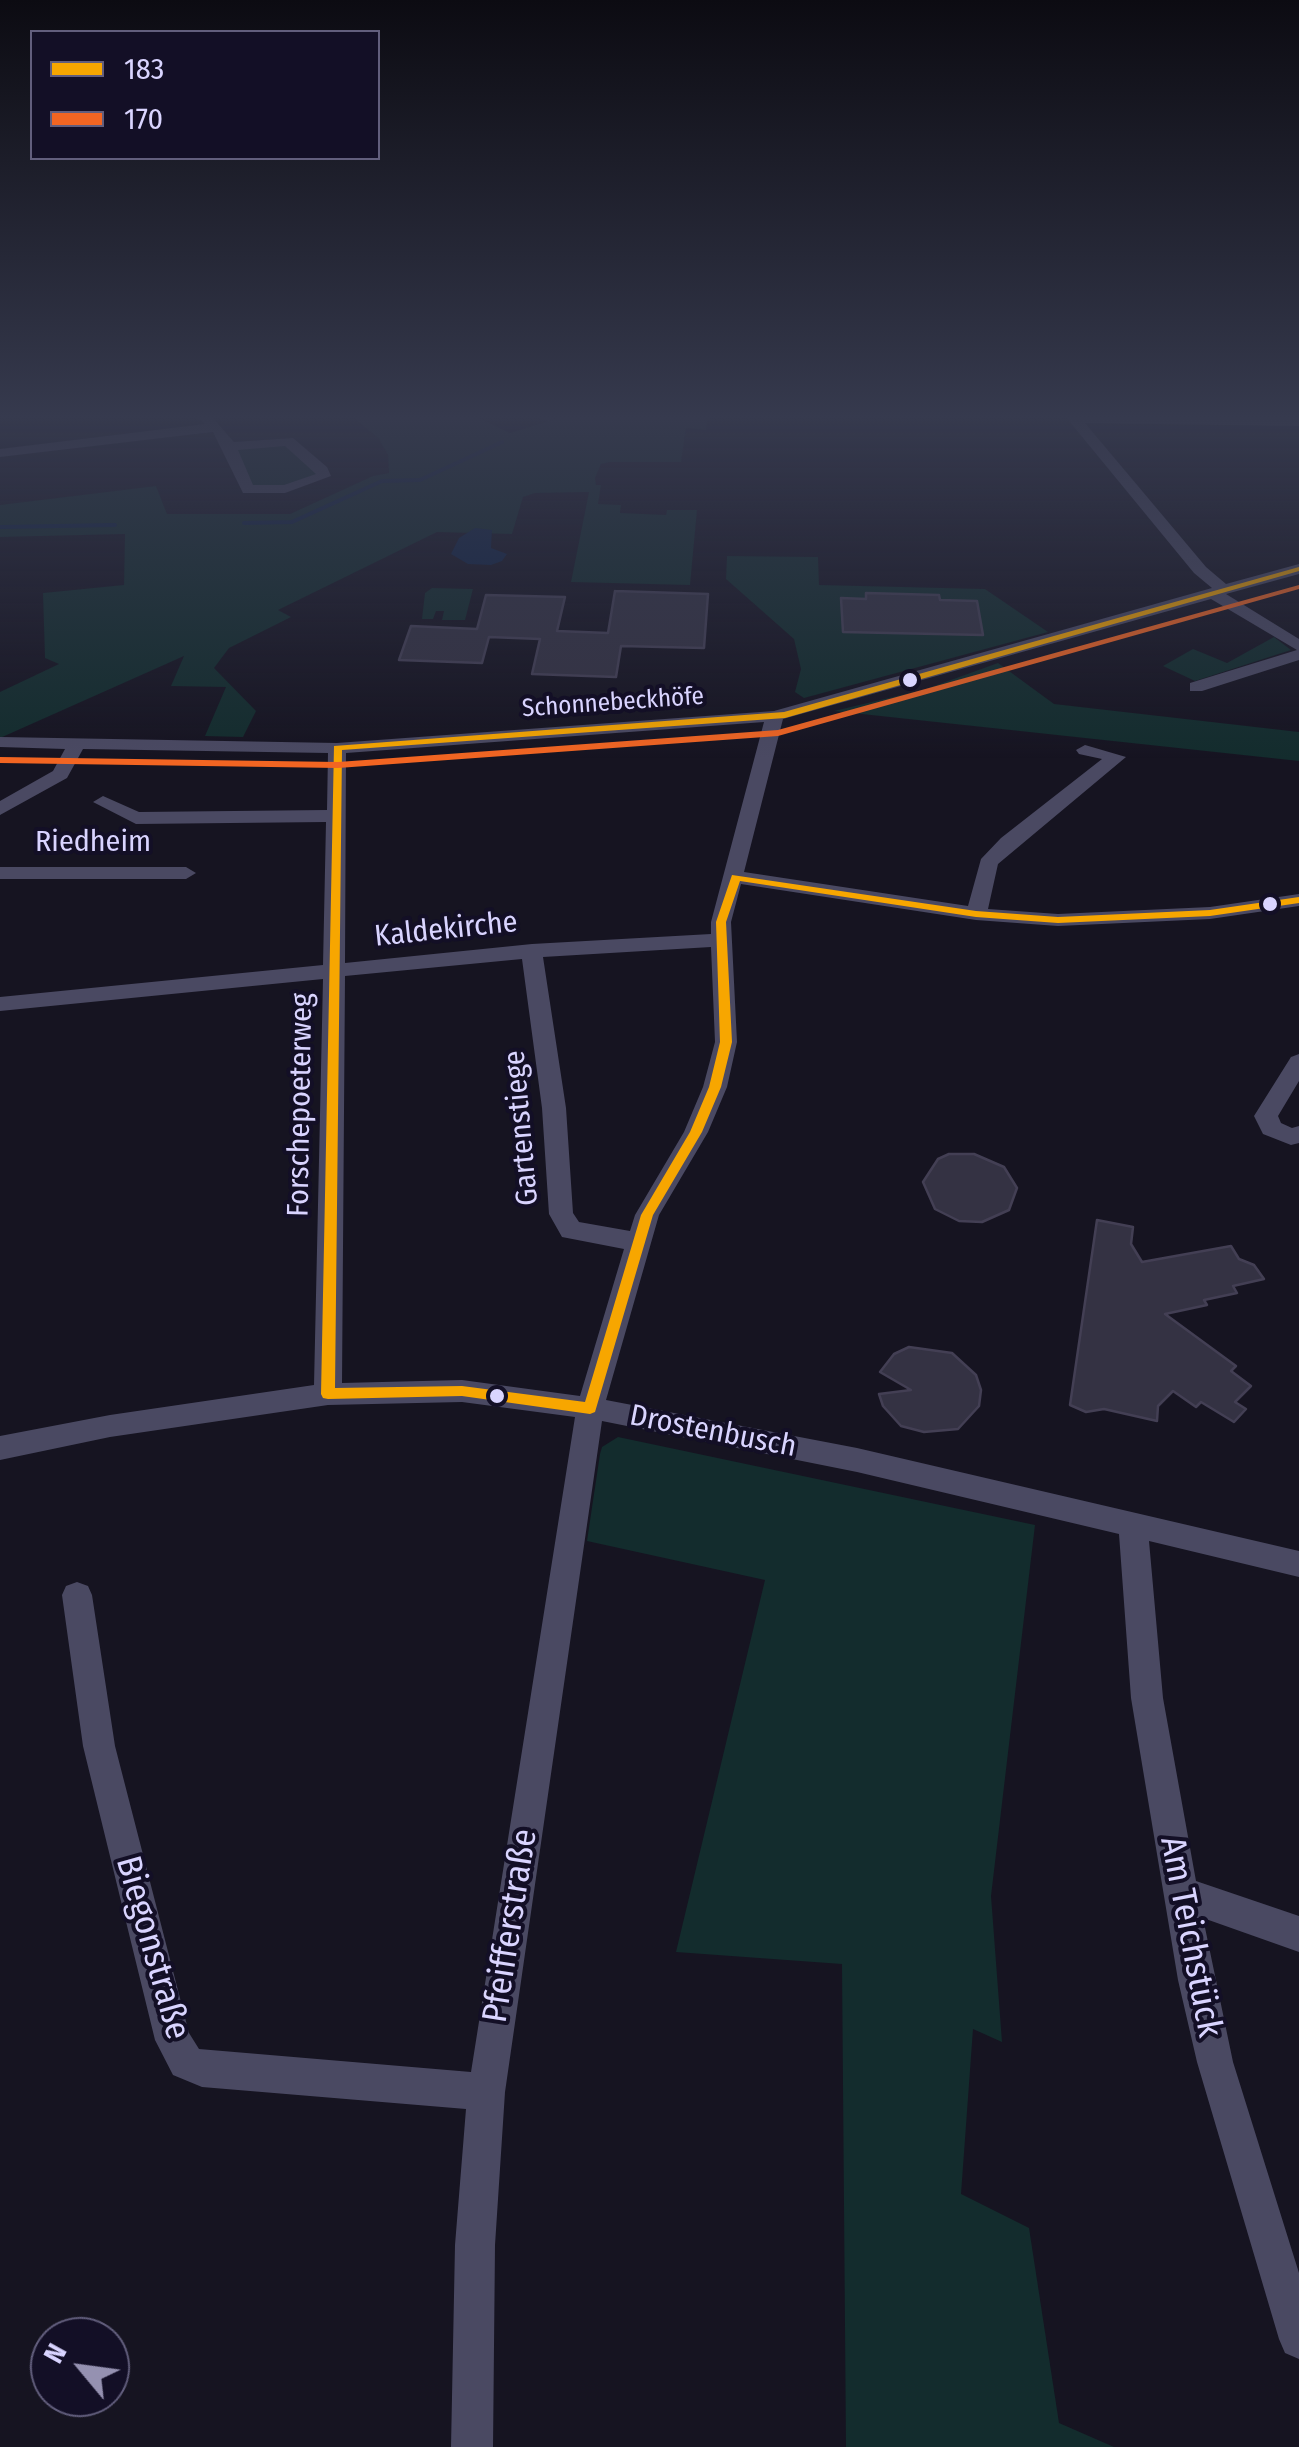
<!DOCTYPE html>
<html>
<head>
<meta charset="utf-8">
<style>
	body { margin:0 }
	#map { position:relative; width:1299px; height:2447px; overflow:hidden; background:#161421; font-family:"Fira Sans Condensed",sans-serif }
	canvas { display:block }
	.legend { position:absolute; left:30px; top:30px; width:350px; height:130px; box-sizing:border-box; background:#130f26; border:2px solid #625e7d; margin:0; padding:12px 18px; list-style:none; font-size:30px; color:#d9d4ff }
	.legend li { display:flex; align-items:center; gap:20px; height:50px }
	.legend b { width:50px; border:2px solid #625e7d }
	.north { position:absolute; left:30px; top:2317px; width:100px; height:100px; box-sizing:border-box; background:#130f26; border:2px solid #625e7d; border-radius:50%; rotate:299deg; font-size:28px; font-weight:700; line-height:40px; text-align:center; color:#d9d4ff }
	.north::after { content:''; display:block; margin:auto; width:35px; height:45px; background:#9591b1; clip-path:polygon(50% 0,100% 100%,50% 72%,0 100%) }
</style>
</head>
<body>
<div id="map">
<canvas width="1299" height="2447"></canvas>
<ul class="legend">
<li><b style="height:12px;background:#f7a600"></b>183</li>
<li><b style="height:12px;background:#f26522"></b>170</li>
</ul>
<div class="north">N</div>
</div>
<script>
const c = document.querySelector('canvas').getContext('2d');
c.lineJoin = 'round';
function fill(path, color) {
  c.fillStyle = color;
  c.fill(path, 'evenodd');
}
function poly(rows) {
  const path = new Path2D();
  for (const r of rows) {
    path.moveTo(r[0], r[1]);
    for (let i = 2; i < r.length; i += 2) path.lineTo(r[i], r[i + 1]);
  }
  return path;
}
function trace(path, color, width, dash) {
  c.strokeStyle = color;
  c.lineWidth = width;
  c.lineCap = dash ? 'butt' : 'round';
  c.setLineDash(dash || []);
  c.stroke(path);
}
function label(font, color, halo, rows, align = 'center') {
  c.font = font + ' "Fira Sans Condensed",sans-serif';
  c.lineWidth = 8;
  c.setLineDash([]);
  c.textBaseline = 'middle';
  c.strokeStyle = halo;
  c.fillStyle = color;
  for (const [text, x, y, turn = 0] of rows) {
    c.save();
    c.translate(x, y);
    c.rotate((+turn || 0) * Math.PI / 180);
    c.textAlign = isNaN(turn) ? turn : align;
    if (halo) c.strokeText(text, 0, 0);
    c.fillText(text, 0, 0);
    c.restore();
  }
}
fill(poly([
	[352,416,474,416,510,433,565,416,708,416,706,430,686,428,681,462,610,462,601,464,595,478,596,485,601,485,598,504,621,505,620,513,666,515,667,510,697,510,690,585,571,582,589,492,535,493,523,497,512,534,437,532,278,610,291,617,229,648,214,668,256,711,243,737,205,736,226,687,171,686,184,656,0,738,0,692,59,664,45,658,43,593,124,585,125,534,0,537,0,505,156,486,167,514,290,514,373,476,389,473,388,455,379,439],
	[284,443,318,474,295,485,252,487,234,450],
	[727,556,818,557,819,585,985,589,1048,632,804,698,795,692,801,669,794,639,726,579],
	[432,588,473,589,465,620,442,620,444,611,436,611,433,619,422,619,425,593],
	[1274,637,1291,650,1195,681,1163,666,1193,649,1227,663],
	[998,663,1054,704,1299,732,1299,761,834,711,914,692,918,695,929,692,926,689],
	[618,1437,1035,1525,991,1896,1002,2042,973,2029,961,2194,1029,2228,1059,2423,1114,2447,846,2447,842,1964,676,1952,765,1580,587,1541,600,1454,602,1447]
]), '#132c2d');
fill(poly([
	[475,528,492,530,491,548,507,554,502,561,491,565,468,564,451,554,459,538]
]), '#0d2144');
trace(poly([
	[244,523,292,522,382,481,420,480,502,442],
	[0,527,115,525]
]), '#0d2144', 4);
const building = poly([
	[615,591,708,594,704,648,621,646,616,677,532,674,540,639,489,637,482,663,399,660,411,626,477,629,486,595,565,597,557,631,608,633,615,591],
	[866,593,939,595,940,600,977,601,983,635,843,632,841,598,866,599,866,593],
	[949,1154,974,1154,1004,1167,1017,1188,1009,1210,982,1222,959,1221,935,1209,923,1182,938,1159,949,1154],
	[1097,1220,1133,1227,1131,1244,1142,1262,1231,1246,1239,1259,1254,1265,1264,1279,1233,1286,1237,1293,1204,1300,1207,1305,1165,1314,1236,1366,1231,1371,1251,1386,1235,1402,1246,1409,1234,1422,1201,1402,1196,1407,1173,1391,1158,1406,1157,1421,1104,1409,1086,1412,1070,1405,1097,1220],
	[909,1347,952,1353,976,1375,981,1390,979,1406,958,1429,924,1432,901,1426,883,1406,879,1394,911,1390,880,1372,894,1354,909,1347]
]);
fill(building, '#343243');
trace(building, '#433f54', 2.5);
fill(poly([
	[195,416,211,416,234,442,293,438,327,467,331,476,285,493,243,493,213,432,0,457,0,449,205,424,195,416],
	[285,446,316,474,284,485,253,485,238,450,285,446],
	[537,416,555,416,556,417,549,421,537,416],
	[1065,416,1299,418,1299,426,1085,423,1206,567,1226,584,1299,564,1299,574,1226,594,1299,639,1299,660,1202,691,1190,691,1190,683,1297,650,1211,599,783,719,744,872,968,906,981,859,1001,838,1102,759,1079,754,1076,750,1085,745,1126,757,998,864,988,909,1058,914,1210,907,1299,894,1299,906,1210,919,1058,926,976,920,741,884,731,922,737,1042,727,1087,708,1132,659,1215,606,1400,857,1448,1299,1551,1299,1577,1149,1541,1163,1698,1196,1881,1299,1916,1299,1952,1203,1918,1233,2062,1299,2273,1299,2359,1285,2353,1279,2339,1197,2062,1178,1980,1131,1698,1119,1534,857,1472,602,1421,505,2092,495,2245,493,2447,451,2447,455,2245,466,2109,202,2087,173,2075,155,2040,83,1746,62,1595,66,1586,77,1582,88,1586,92,1595,115,1746,189,2033,199,2049,471,2072,575,1417,462,1402,328,1405,110,1437,0,1460,0,1436,110,1415,314,1385,323,979,0,1011,0,997,323,965,326,822,136,824,93,802,103,796,139,812,327,810,328,753,83,749,67,778,0,815,0,801,53,771,65,749,0,747,0,737,337,743,774,711,1212,588,1194,573,1065,416],
	[764,722,711,922,711,934,532,944,345,963,346,753,764,722],
	[711,947,715,1042,703,1087,684,1132,635,1215,630,1231,579,1222,573,1213,566,1108,543,957,711,947],
	[522,959,542,1108,549,1214,562,1237,624,1249,580,1396,462,1380,342,1383,345,976,522,959],
	[0,867,186,867,196,873,186,879,0,879,0,867],
	[1299,1054,1299,1081,1278,1116,1281,1123,1292,1128,1299,1126,1299,1143,1291,1145,1263,1134,1254,1116,1291,1057,1299,1054]
]), '#4a4962');
fill(poly([
	[1286,416,1299,416,1299,426,1293,425,1286,416]
]), '#5e5373');
fill(poly([
	[1299,567,1299,571,785,718,342,750,335,1388,462,1386,585,1402,641,1215,690,1132,709,1087,720,1042,716,922,732,875,976,911,1058,917,1210,910,1299,897,1299,903,1210,916,1058,923,976,917,740,881,726,922,732,1042,721,1087,702,1132,653,1215,595,1412,590,1414,462,1396,328,1399,323,1398,321,1394,334,746,784,712,1299,567]
]), '#f7a600');
fill(poly([
	[1299,585,1299,589,778,736,338,768,0,763,0,757,338,762,778,730,1299,585]
]), '#f26522');
const sky = c.createLinearGradient(0, 0, 0, 759);
sky.addColorStop(0, '#0c0b12');
sky.addColorStop(0.55, '#363a4e');
sky.addColorStop(1, '#363a4e00');
c.fillStyle = sky;
c.fillRect(0, 0, 1299, 759);
for (const [x, y, r, color] of [
	[910,680,9,"#d9d4ff"],
	[1270,904,9,"#d9d4ff"],
	[497,1396,9,"#d9d4ff"]
]) {
  const dot = new Path2D();
  dot.arc(x, y, r, 0, 2 * Math.PI);
  c.fillStyle = color;
  c.fill(dot);
  trace(dot, '#130f26', 4);
}
label('25px', '#d9d4ff', '#130f26', [
	["Schonnebeckhöfe",613,703,-4]
]);
label('30px', '#d9d4ff', '#130f26', [
	["Riedheim",93,843],
	["Kaldekirche",446,930,-6],
	["Forschepoeterweg",301,1105,-89],
	["Gartenstiege",522,1128,-95],
	["Drostenbusch",713,1432,11]
]);
label('35px', '#d9d4ff', '#130f26', [
	["Pfeifferstraße",511,1926,-81],
	["Am Teichstück",1190,1937,79],
	["Biegonstraße",152,1948,74]
]);
</script>
</body>
</html>
